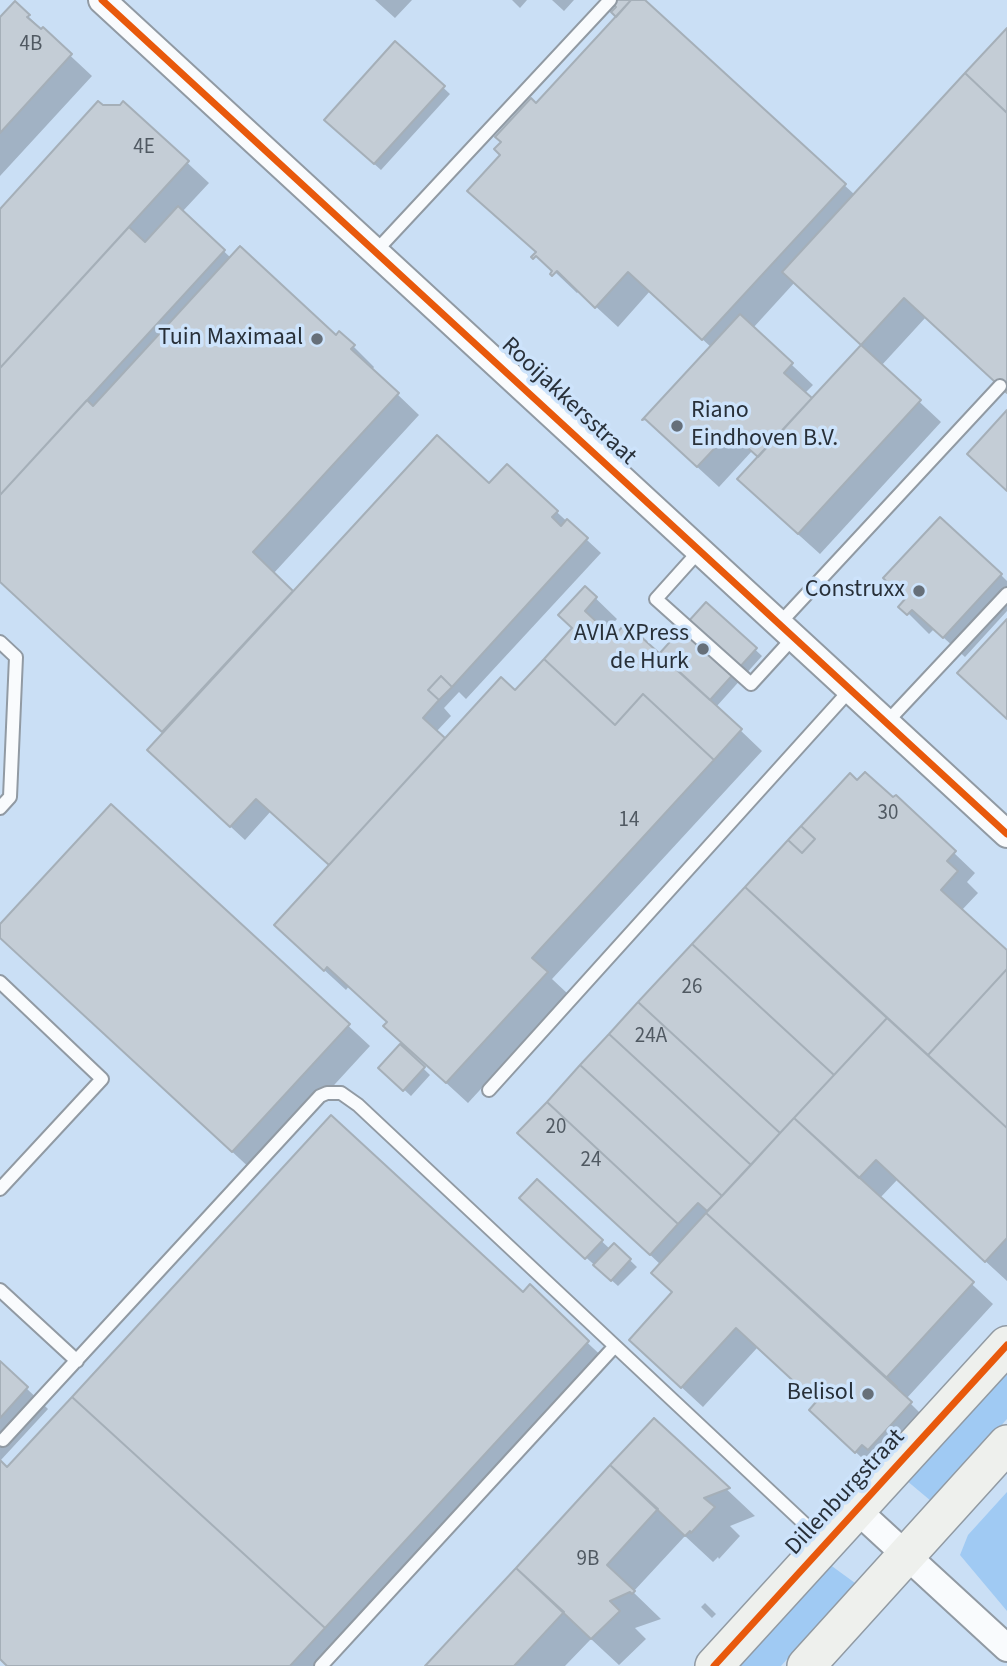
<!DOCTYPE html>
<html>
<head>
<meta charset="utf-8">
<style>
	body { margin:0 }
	canvas { display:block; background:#d8e4f0 }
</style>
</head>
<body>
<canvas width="1007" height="1666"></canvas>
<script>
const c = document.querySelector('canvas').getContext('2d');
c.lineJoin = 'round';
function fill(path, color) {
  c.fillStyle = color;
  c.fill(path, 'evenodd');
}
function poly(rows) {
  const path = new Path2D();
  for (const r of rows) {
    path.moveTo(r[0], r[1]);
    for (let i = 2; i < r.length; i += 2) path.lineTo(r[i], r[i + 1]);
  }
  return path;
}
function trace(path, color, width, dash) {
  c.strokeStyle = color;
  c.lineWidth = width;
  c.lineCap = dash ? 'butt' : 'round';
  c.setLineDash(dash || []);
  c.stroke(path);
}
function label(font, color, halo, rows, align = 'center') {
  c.font = font + ' "Source Sans 3",sans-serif';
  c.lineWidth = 7;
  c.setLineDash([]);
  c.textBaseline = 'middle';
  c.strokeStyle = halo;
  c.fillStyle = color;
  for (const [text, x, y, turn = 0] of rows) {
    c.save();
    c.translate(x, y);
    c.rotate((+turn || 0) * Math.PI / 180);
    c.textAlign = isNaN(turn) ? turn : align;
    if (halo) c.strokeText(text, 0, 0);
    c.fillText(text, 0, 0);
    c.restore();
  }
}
fill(poly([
	[0,0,1007,0,1007,1666,0,1666]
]), '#cadff5');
fill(poly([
	[1007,1370,1007,1419,931,1501,906,1480],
	[1007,1492,1007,1611,960,1555,968,1535],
	[829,1564,855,1583,781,1666,736,1666]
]), '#a0caf3');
fill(poly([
	[375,0,412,0,395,18],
	[512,0,527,0,520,8],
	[552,0,574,0,564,11],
	[620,0,643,0,855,195,1007,30,1007,392,926,317,881,366,941,422,820,554,760,500,759,458,752,451,719,487,667,439,712,348,650,291,618,327,579,291,577,293,536,254,502,155,536,106,618,17],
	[795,282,862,346,812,401,804,394,813,385,753,328],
	[15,4,92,76,0,176,0,20],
	[395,43,450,94,381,170,332,126],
	[123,103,209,183,182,212,231,258,336,337,340,333,374,367,372,370,419,415,273,574,293,594,489,485,507,466,601,553,466,699,459,692,444,708,451,716,436,732,445,741,515,692,574,629,585,588,617,619,605,632,613,639,659,656,706,604,762,656,716,707,762,751,552,979,568,994,468,1103,407,1047,389,1023,349,986,346,990,297,945,330,865,271,811,245,840,163,764,165,733,0,581,0,211,102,107,120,106],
	[1001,575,1007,581,1007,611,965,657,934,629,929,634,901,606],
	[850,776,954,853,975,873,967,882,978,893,961,911,1007,952,1007,967,921,1061,923,1063,1007,972,1007,1281,897,1180,880,1198,993,1304,906,1399,931,1424,877,1472,832,1430,818,1403,757,1348,703,1407,652,1360,674,1293,661,1265,520,1133],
	[111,806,370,1046,254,1172,0,936,0,927],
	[400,1046,430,1075,411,1096,381,1068],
	[537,1181,610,1249,614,1245,637,1267,618,1286,535,1212],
	[529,1288,609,1363,330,1666,8,1666,0,1659,0,1462,7,1469,523,1295],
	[0,1363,48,1409,0,1461],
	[654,1421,755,1516,730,1526,740,1536,719,1559,718,1557,713,1562,685,1536,633,1592,661,1619,635,1628,646,1639,619,1665,591,1639,565,1666,428,1666],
	[705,1603,716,1614,712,1618,701,1607]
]), '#0003');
const building = poly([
	[617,0,631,0,616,17,611,12,616,7,613,4,617,0],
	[631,0,645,0,846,184,702,340,628,272,595,308,557,271,552,276,550,274,552,271,536,256,533,259,531,257,536,252,467,191,500,155,494,149,501,142,495,137,531,98,536,103,631,0],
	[15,1,30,15,27,17,41,29,43,27,72,54,0,133,0,17,15,1],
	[1007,28,1007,113,965,73,1007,28],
	[395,41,445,86,374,164,324,120,395,41],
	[965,73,1007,113,1007,393,904,298,861,345,782,272,965,73],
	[98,101,103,105,120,105,123,101,189,161,0,368,0,209,98,101],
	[178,206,225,250,0,495,0,368,129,227,145,242,178,206],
	[240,246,336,335,339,331,355,345,351,349,399,393,253,552,293,591,162,732,0,582,0,495,87,400,93,406,240,246],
	[740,314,793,363,784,373,812,398,758,457,730,432,697,467,645,419,642,420,740,314],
	[861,345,921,400,798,534,737,479,861,345],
	[1007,410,1007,491,967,454,1007,410],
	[437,435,489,483,507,464,558,511,552,517,561,526,567,519,588,538,452,687,441,676,428,690,439,700,423,718,445,738,329,865,256,799,230,827,147,750,437,435],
	[940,517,1002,574,943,638,912,610,907,615,898,607,905,599,883,578,940,517],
	[585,586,597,597,585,611,613,637,626,623,742,729,714,760,643,694,615,725,544,659,572,628,558,615,585,586],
	[706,602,757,648,710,700,659,654,706,602],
	[1007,619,1007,719,957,673,1007,619],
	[544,659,615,725,643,694,714,760,532,958,548,972,446,1083,383,1026,387,1022,327,967,324,971,274,925,501,677,515,690,544,659],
	[441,676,452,687,439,700,428,690,441,676],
	[865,772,893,797,896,795,956,851,947,861,958,871,941,890,1007,950,1007,969,928,1055,745,887,788,840,802,853,815,839,801,826,850,773,857,780,865,772],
	[111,804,350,1024,232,1152,0,938,0,924,111,804],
	[801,826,815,839,802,853,788,840,801,826],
	[745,887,887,1018,834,1075,692,944,745,887],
	[692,944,834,1075,780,1133,638,1002,692,944],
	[1007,969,1007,1128,928,1055,1007,969],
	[638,1002,780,1133,751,1165,609,1034,638,1002],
	[887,1018,1007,1128,1007,1238,985,1262,876,1160,859,1178,794,1118,887,1018],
	[609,1034,751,1165,722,1196,580,1065,609,1034],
	[400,1044,425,1067,403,1091,378,1068,400,1044],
	[580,1065,722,1196,707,1211,698,1203,678,1224,547,1102,580,1065],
	[547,1102,678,1224,650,1255,517,1133,547,1102],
	[331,1115,523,1292,530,1284,589,1341,325,1628,72,1397,331,1115],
	[794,1118,974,1282,887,1377,897,1387,706,1213,794,1118],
	[537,1179,603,1240,585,1259,519,1198,537,1179],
	[706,1213,912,1402,868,1450,862,1445,855,1453,809,1410,816,1402,736,1328,681,1388,629,1340,672,1292,651,1273,706,1213],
	[614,1243,631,1259,611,1281,593,1265,614,1243],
	[0,1361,28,1387,0,1418,0,1361],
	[72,1397,325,1628,290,1666,7,1666,0,1659,0,1460,7,1467,72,1397],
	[654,1418,730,1488,704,1498,715,1507,691,1533,690,1531,685,1536,610,1465,654,1418],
	[610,1465,658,1509,607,1565,635,1591,632,1594,630,1592,610,1601,620,1611,591,1639,516,1568,610,1465],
	[516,1568,564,1612,514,1666,425,1666,516,1568]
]);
fill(building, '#c4cdd6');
trace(building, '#a5afb8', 2);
const lane = poly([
	[376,251,610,0],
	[700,550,656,599,751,684,793,638],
	[779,624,1000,386],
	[0,642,16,657,10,797,0,808],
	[886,723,1007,594],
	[0,982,102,1079,0,1189],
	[489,1090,850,690],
	[0,1290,77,1361],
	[3,1440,320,1096,327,1093,341,1093,358,1105,615,1346],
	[321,1666,615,1346,824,1542]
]);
const street = poly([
	[102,0,1007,834],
	[857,1510,1007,1648]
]);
const secondary = poly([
	[714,1666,1007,1345],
	[806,1666,1007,1444]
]);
trace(lane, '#919aa3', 16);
trace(street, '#919aa3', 30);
trace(secondary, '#919aa3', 40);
trace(lane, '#f9fbfd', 12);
trace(street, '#f9fbfd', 26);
trace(secondary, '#eef0ed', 37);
trace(poly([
	[102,0,1007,834],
	[714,1666,1007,1345]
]), '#e8590c', 7);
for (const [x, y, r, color] of [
	[317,339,7,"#666f79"],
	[677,426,7,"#666f79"],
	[919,591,7,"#666f79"],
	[703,649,7,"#666f79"],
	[868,1394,7,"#666f79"]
]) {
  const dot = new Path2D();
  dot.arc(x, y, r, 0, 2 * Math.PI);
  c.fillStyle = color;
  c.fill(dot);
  trace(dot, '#cde3fb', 2.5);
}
label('21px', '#505962', null, [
	["4B",31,45],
	["4E",144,148],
	["30",888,814],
	["14",629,821],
	["26",692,988],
	["24A",651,1037],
	["20",556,1128],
	["24",591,1161],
	["9B",588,1560]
]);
label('24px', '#283039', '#cde3fb', [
	["Tuin Maximaal",303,339],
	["Riano",691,412,"left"],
	["Eindhoven B.V.",691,440,"left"],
	["Construxx",905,591],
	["AVIA XPress",689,635],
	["de Hurk",689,663],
	["Belisol",854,1394]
], 'right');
label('24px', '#283039', '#cde3fb', [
	["Rooijakkersstraat",568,402,43],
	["Dillenburgstraat",846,1493,-47]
]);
</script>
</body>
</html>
